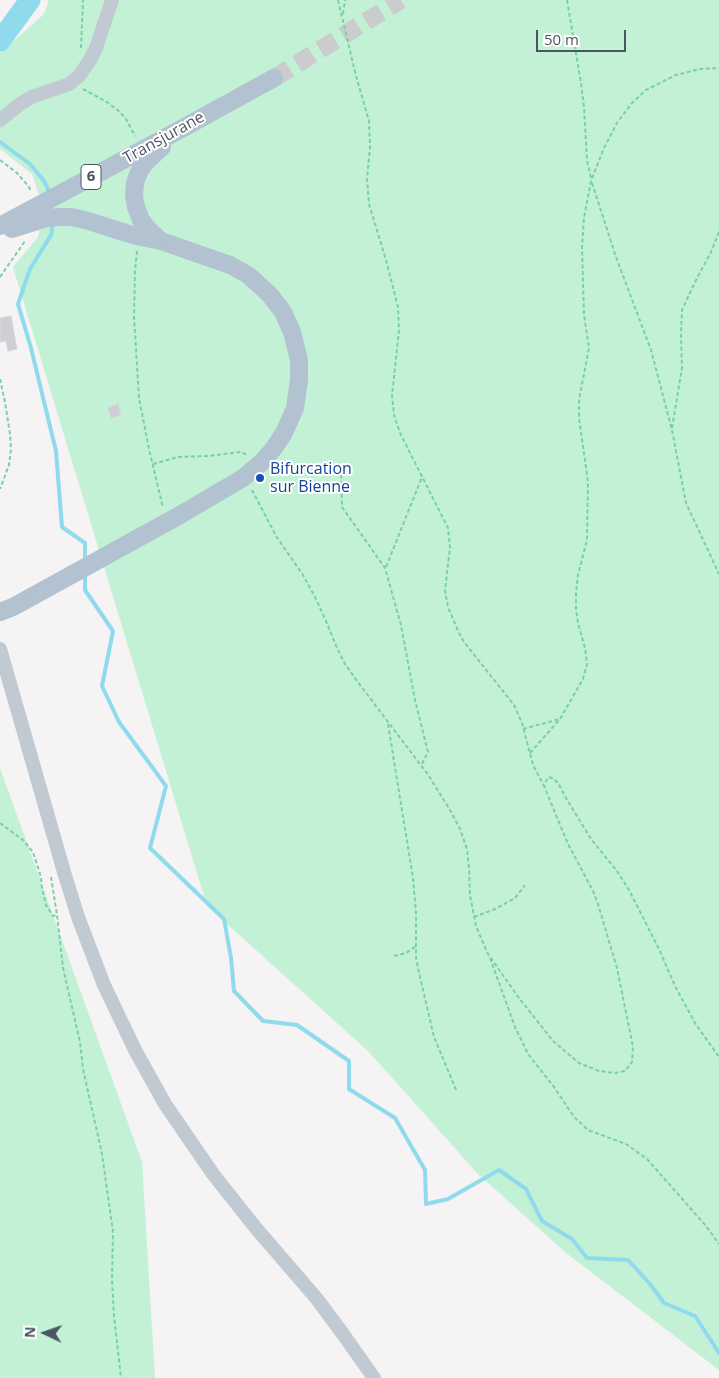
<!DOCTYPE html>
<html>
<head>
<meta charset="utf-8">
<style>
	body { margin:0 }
	#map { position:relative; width:719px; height:1378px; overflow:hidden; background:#f5f3f3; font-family:"Open Sans",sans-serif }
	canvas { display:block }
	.north { position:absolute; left:20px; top:1308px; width:50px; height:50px; -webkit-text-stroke:4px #fff; paint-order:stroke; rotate:273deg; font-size:14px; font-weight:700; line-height:20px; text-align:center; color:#4a5661 }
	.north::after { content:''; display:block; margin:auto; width:18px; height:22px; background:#4a5661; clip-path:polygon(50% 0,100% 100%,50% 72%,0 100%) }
	.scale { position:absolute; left:536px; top:30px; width:90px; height:22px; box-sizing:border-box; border:2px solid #4a5661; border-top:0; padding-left:6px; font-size:15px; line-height:18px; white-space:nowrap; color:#4a5661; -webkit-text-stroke:4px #fff; paint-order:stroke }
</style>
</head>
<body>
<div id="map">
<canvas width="719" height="1378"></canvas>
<div class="north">N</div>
<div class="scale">50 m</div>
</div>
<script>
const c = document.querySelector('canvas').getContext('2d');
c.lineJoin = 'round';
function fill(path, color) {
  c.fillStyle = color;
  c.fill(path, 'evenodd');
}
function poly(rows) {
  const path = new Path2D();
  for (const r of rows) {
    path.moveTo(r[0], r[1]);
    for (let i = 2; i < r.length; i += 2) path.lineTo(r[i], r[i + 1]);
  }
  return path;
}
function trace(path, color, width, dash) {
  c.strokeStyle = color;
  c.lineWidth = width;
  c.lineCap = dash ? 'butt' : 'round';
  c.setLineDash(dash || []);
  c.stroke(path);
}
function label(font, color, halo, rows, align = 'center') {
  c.font = font + ' "Open Sans",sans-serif';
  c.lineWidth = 4;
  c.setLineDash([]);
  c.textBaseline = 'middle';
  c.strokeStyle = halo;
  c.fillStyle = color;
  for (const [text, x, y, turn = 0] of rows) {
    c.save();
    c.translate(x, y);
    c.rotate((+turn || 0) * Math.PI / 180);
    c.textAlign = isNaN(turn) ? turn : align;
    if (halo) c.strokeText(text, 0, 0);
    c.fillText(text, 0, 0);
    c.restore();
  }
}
fill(poly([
	[49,0,719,0,719,1370,565,1252,478,1174,368,1051,207,906,13,267,38,237,44,210,32,174,0,149,0,53,44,14],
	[0,768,142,1162,155,1378,0,1378]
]), '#c3f1d5');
trace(poly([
	[0,142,30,164,44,181,50,193],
	[53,222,51,235,30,269,18,304,31,348,56,451,62,527,85,543,85,563],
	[85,572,85,590,113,631,102,686,119,722,166,786,150,848,224,919,231,958,234,991,263,1021,297,1025,349,1061,349,1089,395,1118,425,1170,426,1204,448,1199,499,1170,526,1189,542,1221,572,1239,587,1258,628,1260,650,1284,664,1303,695,1316,719,1353]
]), '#90daee', 4);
trace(poly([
	[0,41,30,0]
]), '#90daee', 21);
const building = poly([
	[11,316,17,349,8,351,6,341,0,342,0,318,11,316],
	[118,404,121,415,111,418,108,408,118,404]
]);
fill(building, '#cdcfd5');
trace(building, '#d7d9de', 1);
trace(poly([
	[274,78,401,0]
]), '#caccce', 18, [18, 9]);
trace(poly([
	[338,0,356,76,369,121,370,147,367,179,369,204,386,260,398,307,399,330,392,396,394,415,400,433,448,528,450,547,445,591,448,607,459,633,464,642,514,705,522,723,533,765,544,786,546,781,549,777,554,779,558,783,566,798,591,839,617,871,629,890,659,949,675,986,695,1023,719,1057],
	[567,0,581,83,584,107,587,160,591,178],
	[343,14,345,0],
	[81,48,83,0],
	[83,89,107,102,120,112,126,119,135,136],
	[0,160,17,173,29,187,31,192],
	[592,183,616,257,651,350,672,430,686,503,719,574],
	[137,251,135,271,134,317,139,398,149,449,163,508],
	[0,277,25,241],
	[0,379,5,402,10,434,11,449,9,465,0,489],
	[672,428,682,368,681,336,682,310,695,282,711,252,719,232],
	[153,464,178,457,208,456,240,452,248,455],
	[341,468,342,507,385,568,401,625,415,700,428,752,421,766],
	[252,490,276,536,303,575,315,597,326,621,337,648,345,664,357,681,429,776,450,810,460,829,467,849,469,868,470,895,476,926,488,954,519,998,553,1041,579,1063,599,1071,615,1073,625,1071,632,1062,633,1047,617,968,598,904,593,891,568,844,544,786],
	[386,567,422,477],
	[388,724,413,878,416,913,416,958,418,968,434,1037,457,1092],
	[523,729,560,719],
	[530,753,560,719,583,679,587,664,585,648,578,623,576,608,576,593,578,575,587,540,588,482,579,418,579,400,589,348,584,315,582,247,584,218,591,181,604,148,617,123,632,103,646,90,676,75,700,69,719,68],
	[0,823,23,840,33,852,41,877,42,888,46,905,53,916,57,915],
	[51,877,57,915,63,968,80,1042,83,1069,102,1154,113,1232,112,1279,114,1316,121,1378],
	[474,917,495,909,515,898,525,885],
	[394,956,406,953,416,946],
	[490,958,515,1027,528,1054,554,1087,574,1117,588,1130,626,1144,647,1159,706,1226,719,1244]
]), '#7ad0a6', 2, [4, 2.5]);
trace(poly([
	[0,120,20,104,32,97,69,84,79,76,90,60,96,48,112,0],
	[0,649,64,872,78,917,104,985,135,1050,165,1104,213,1174,255,1227,317,1299,343,1334,374,1378]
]), '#c1cad2', 14);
trace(poly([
	[183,128,274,78],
	[161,241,230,265,248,275,256,282,270,295,283,312,292,332,299,360,299,380,295,408,284,433,274,448,262,462,243,478,180,515],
	[0,612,13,607,33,596]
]), '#b3c2d1', 18);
trace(poly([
	[0,226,183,128],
	[12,229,47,218,60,217,71,217,85,220,136,236,161,241],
	[161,241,148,229,141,220,136,207,134,196,135,183,139,172,145,163,162,147],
	[33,596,180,515]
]), '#b3c2d1', 18);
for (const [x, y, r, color] of [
	[260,478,5,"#1a4fb4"]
]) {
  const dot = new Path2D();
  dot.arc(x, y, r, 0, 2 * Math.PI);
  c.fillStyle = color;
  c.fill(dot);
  trace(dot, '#fff', 2);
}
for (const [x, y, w] of [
	[91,177,20]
]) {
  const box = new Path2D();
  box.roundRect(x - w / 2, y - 12.5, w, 25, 4);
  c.fillStyle = '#fff';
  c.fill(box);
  trace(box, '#4a5661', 1);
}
label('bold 15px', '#4a5661', null, [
	["6",91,177]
]);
label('16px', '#4a5661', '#fff', [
	["Transjurane",164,138,-29]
]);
label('16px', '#164399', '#fff', [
	["Bifurcation",270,469],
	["sur Bienne",270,487]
], 'left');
</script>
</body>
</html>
